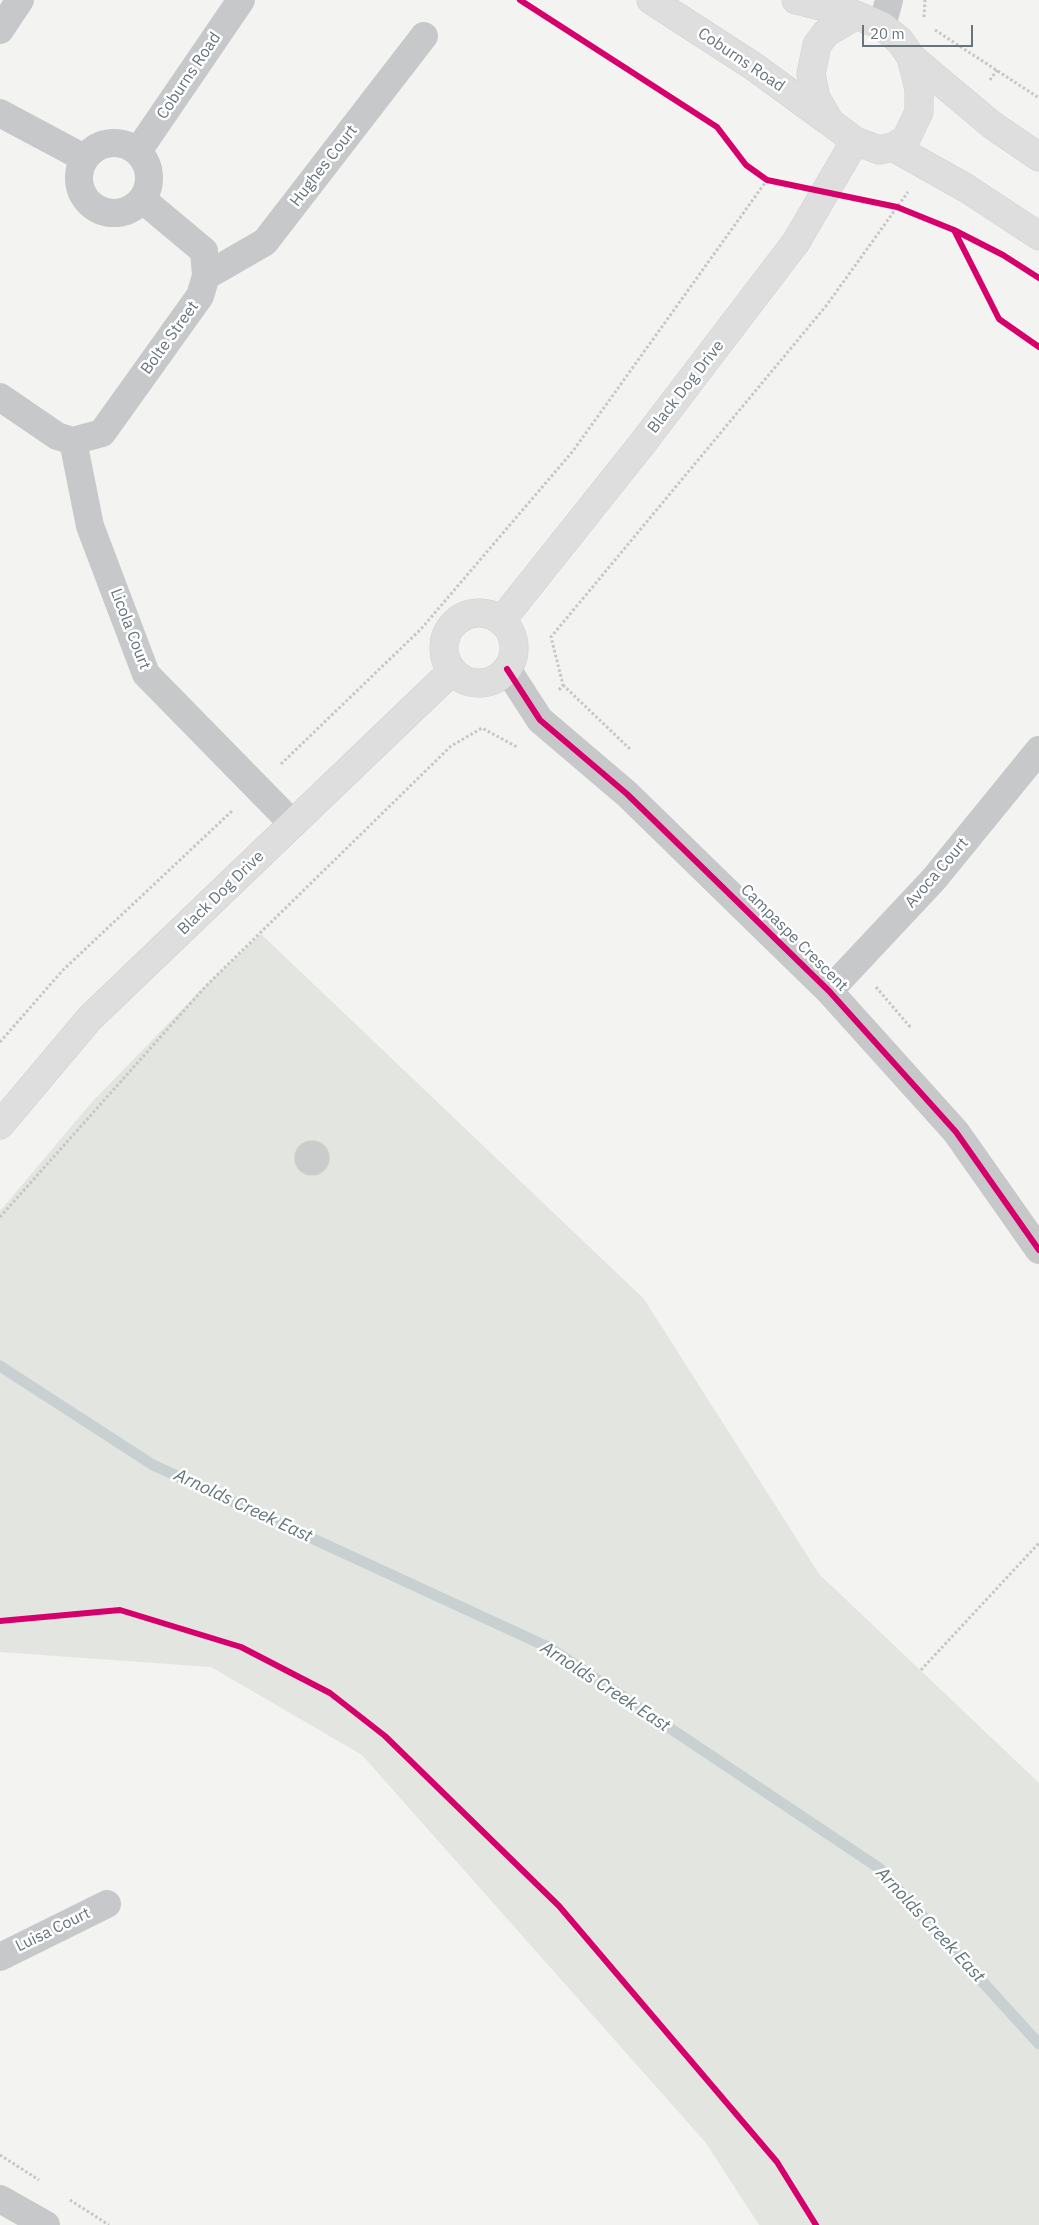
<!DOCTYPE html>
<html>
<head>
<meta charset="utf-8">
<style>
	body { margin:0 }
	#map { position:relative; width:1039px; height:2225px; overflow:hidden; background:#f3f3f1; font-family:"IBM Plex Sans",sans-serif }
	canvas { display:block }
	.scale { position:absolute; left:862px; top:25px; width:111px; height:22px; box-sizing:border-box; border:2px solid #66747e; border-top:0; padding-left:6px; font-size:15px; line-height:18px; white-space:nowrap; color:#66747e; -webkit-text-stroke:4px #fff; paint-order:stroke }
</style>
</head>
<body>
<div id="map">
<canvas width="1039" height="2225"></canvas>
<div class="scale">20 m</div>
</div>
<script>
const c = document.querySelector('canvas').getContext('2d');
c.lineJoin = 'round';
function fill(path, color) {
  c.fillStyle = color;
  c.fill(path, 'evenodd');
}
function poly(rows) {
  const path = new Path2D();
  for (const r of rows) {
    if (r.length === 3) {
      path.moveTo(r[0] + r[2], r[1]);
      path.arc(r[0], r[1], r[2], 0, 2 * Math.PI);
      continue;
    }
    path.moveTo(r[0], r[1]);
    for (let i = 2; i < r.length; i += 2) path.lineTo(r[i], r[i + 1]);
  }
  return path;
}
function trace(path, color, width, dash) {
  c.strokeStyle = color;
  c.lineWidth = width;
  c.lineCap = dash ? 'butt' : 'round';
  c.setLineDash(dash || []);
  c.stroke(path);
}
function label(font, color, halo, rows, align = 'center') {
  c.font = font + ' "IBM Plex Sans",sans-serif';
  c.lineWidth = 5;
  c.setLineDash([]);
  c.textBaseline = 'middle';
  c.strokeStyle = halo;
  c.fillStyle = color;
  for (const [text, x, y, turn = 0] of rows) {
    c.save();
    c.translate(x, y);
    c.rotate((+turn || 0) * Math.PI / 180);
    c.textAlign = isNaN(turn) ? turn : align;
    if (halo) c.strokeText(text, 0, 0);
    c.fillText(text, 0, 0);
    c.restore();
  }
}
fill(poly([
	[261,934,644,1299,819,1574,1039,1783,1039,2225,759,2225,706,2143,362,1755,211,1667,0,1652,0,1211,92,1102,196,995]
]), '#e2e5e0');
trace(poly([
	[0,1366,153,1465,550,1648,879,1868,1039,2044]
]), '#c8d0d2', 11);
const building = poly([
	[312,1158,18]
]);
fill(building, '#cacbcb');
trace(building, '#e2e2e1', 1);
const secondary = poly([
	[651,0,753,66,827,120],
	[796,0,856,15],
	[911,57,919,89,919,112,906,139,893,147,879,150,855,141,830,122,816,98,811,74,817,45,826,33,856,15,882,26,900,41,911,57,992,125,1039,157],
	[893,147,966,188,1039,236],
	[479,648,35],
	[501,621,642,444,796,242,855,141],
	[0,1125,90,1018,452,671]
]);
trace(secondary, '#d0d0d0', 29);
trace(poly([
	[924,17,925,0],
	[935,30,1039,98],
	[990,80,997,70],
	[563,685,631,750],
	[559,690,563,685,551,637,826,306,908,192],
	[281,764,421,629,573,451,767,180],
	[876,987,911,1028],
	[0,1042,63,970,233,810],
	[0,1217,206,986,451,746,482,728,517,747,518,746],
	[921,1670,1039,1543],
	[0,2155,39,2180],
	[70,2200,109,2225]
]), '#c5c6c6', 3, [2.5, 2.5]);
trace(poly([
	[882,26,889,0],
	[0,30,20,0],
	[0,113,84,158],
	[114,178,35],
	[138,151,241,0],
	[206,276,265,242,424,36],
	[0,397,57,436,73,441],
	[73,441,90,526,146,674,293,824],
	[73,441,102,433,200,296,206,276,204,251,143,200],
	[507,669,540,720,627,794,829,991,956,1132,1039,1250],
	[829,991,934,879,1039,750],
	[0,1957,107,1904],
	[0,2199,46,2225]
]), '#c7c8c9', 28);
trace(secondary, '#dddedd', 28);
trace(poly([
	[520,0,717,127,746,165,767,180,897,207,954,230,999,319,1039,347],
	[954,230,1003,255,1039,278],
	[507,669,540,720,627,794,829,991,956,1132,1039,1250],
	[0,1621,120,1610,241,1647,330,1693,385,1736,559,1906,777,2162,816,2225]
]), '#d6006c', 6);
label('16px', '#66747e', '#fff', [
	["Coburns Road",741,60,34],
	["Coburns Road",189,76,-56],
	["Hughes Court",324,166,-52],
	["Bolte Street",170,338,-54],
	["Black Dog Drive",686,387,-52],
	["Licola Court",130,629,69],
	["Avoca Court",937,873,-49],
	["Black Dog Drive",221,893,-44],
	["Campaspe Crescent",794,938,45],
	["Luisa Court",53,1930,-26]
]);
label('italic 18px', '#61767c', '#fff', [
	["Arnolds Creek East",243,1506,25],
	["Arnolds Creek East",605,1687,33],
	["Arnolds Creek East",930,1925,47]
]);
</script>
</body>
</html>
